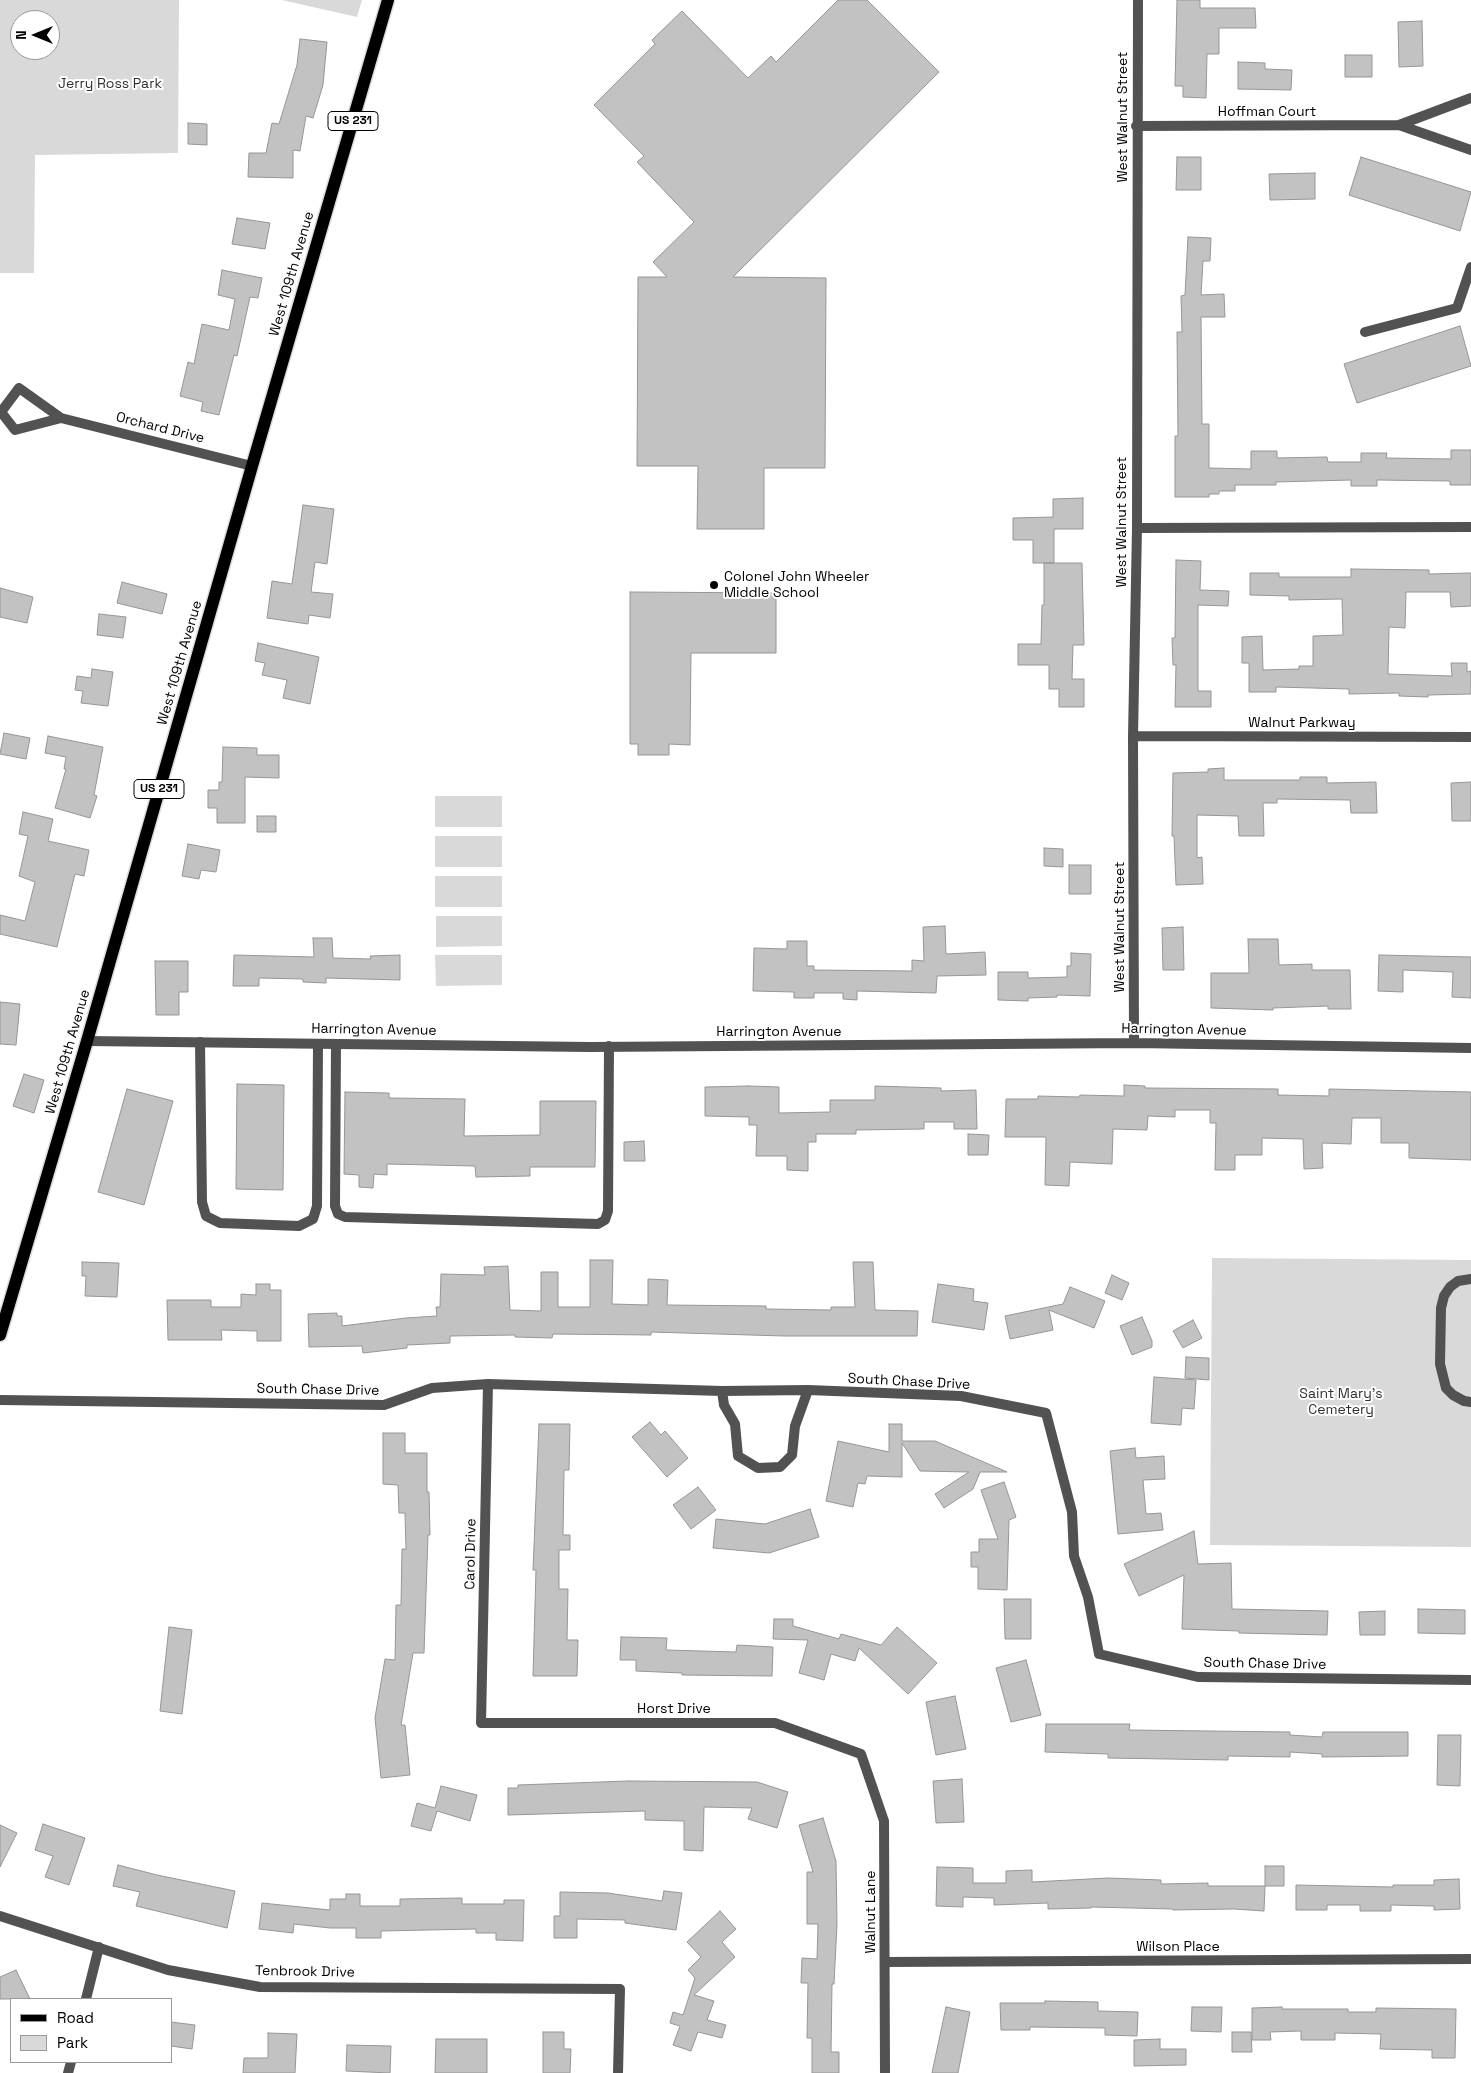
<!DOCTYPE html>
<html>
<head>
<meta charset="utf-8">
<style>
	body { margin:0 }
	#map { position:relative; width:1471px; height:2073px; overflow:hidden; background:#fff; font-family:"Space Grotesk",sans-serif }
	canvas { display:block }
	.legend { position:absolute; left:10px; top:1998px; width:162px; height:65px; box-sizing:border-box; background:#fff; border:1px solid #999; margin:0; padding:6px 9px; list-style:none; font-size:15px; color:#000 }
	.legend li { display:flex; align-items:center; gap:10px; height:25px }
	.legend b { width:25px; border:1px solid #999 }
	.north { position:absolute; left:10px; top:10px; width:50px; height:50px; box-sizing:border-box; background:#fff; border:1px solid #999; border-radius:50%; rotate:270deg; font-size:14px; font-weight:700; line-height:20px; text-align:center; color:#000 }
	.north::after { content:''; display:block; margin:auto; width:18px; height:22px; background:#000; clip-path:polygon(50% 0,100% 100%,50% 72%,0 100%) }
</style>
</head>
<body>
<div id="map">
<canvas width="1471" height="2073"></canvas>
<ul class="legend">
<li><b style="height:6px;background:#000"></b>Road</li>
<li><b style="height:14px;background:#d9d9d9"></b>Park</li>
</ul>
<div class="north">N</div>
</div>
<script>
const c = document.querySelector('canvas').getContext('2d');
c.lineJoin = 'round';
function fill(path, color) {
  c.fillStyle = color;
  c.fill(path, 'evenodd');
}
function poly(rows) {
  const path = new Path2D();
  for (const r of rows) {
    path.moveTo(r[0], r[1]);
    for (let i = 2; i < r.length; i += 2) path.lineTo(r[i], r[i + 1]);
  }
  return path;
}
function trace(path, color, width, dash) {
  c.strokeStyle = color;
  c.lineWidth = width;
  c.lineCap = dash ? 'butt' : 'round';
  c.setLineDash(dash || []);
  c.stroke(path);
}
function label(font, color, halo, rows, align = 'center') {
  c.font = font + ' "Space Grotesk",sans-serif';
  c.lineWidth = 4;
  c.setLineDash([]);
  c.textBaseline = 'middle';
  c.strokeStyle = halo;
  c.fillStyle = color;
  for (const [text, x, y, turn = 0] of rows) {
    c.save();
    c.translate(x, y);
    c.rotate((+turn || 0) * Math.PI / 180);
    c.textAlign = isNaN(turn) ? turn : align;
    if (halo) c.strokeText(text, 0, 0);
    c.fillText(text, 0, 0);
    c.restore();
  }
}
fill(poly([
	[0,0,179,0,178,153,35,155,34,273,0,273],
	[20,20,50,20,50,50,20,50],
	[282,0,362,0,357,17],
	[435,796,502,796,502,827,435,827],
	[435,836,502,836,502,867,435,867],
	[435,876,502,876,502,907,435,907],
	[436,916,502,916,502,946,436,947],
	[435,955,502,955,502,985,436,986],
	[1212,1258,1471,1260,1471,1547,1210,1545]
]), '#d9d9d9');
const building = poly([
	[838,0,867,0,939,72,733,277,826,278,825,468,764,468,764,529,697,529,698,466,637,466,638,277,667,277,653,262,694,222,637,162,644,156,594,105,655,44,652,40,682,11,748,78,771,56,776,62,838,0],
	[1177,0,1200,0,1200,8,1255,8,1256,28,1219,28,1219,54,1207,54,1206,98,1183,97,1183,86,1175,86,1177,0],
	[1422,21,1423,66,1399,67,1398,22,1422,21],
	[300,39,327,42,323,85,313,118,306,116,300,151,293,150,293,178,248,177,249,153,266,153,272,123,279,124,297,65,300,39],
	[1345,55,1372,55,1372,77,1345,77,1345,55],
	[1238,62,1265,63,1265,69,1292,70,1291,90,1238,89,1238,62],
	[188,123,207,124,207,145,188,144,188,123],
	[1177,157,1201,157,1201,190,1176,190,1177,157],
	[1361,157,1471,192,1460,231,1349,195,1361,157],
	[1315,173,1315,199,1270,200,1269,174,1315,173],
	[237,218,270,223,265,249,232,244,237,218],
	[1188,237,1211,238,1210,261,1203,261,1201,295,1224,294,1225,317,1201,317,1202,424,1209,424,1209,468,1251,469,1251,451,1277,451,1277,458,1327,457,1328,462,1361,462,1361,453,1387,453,1386,458,1451,459,1451,450,1471,450,1471,485,1450,485,1450,481,1377,480,1377,486,1351,486,1351,480,1276,482,1276,485,1235,485,1235,491,1219,491,1219,494,1209,494,1209,497,1175,497,1175,436,1178,436,1177,332,1182,332,1181,296,1185,295,1188,237],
	[222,270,262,278,258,298,250,297,237,356,234,355,219,415,201,411,203,402,180,396,188,362,194,364,202,324,229,330,235,299,218,295,222,270],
	[1460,326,1471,366,1357,403,1344,364,1460,326],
	[1083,498,1083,529,1054,529,1054,563,1033,563,1033,540,1013,540,1013,518,1053,517,1053,499,1083,498],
	[303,505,334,509,327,564,315,562,311,592,333,594,330,618,309,615,308,624,267,618,272,581,292,584,303,505],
	[1176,560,1201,561,1200,590,1229,591,1228,606,1198,605,1198,691,1211,691,1211,707,1175,707,1176,665,1173,665,1172,638,1175,638,1176,560],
	[1044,563,1082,563,1084,645,1073,645,1072,679,1084,679,1084,707,1059,707,1059,689,1049,689,1049,665,1018,665,1018,644,1041,644,1042,605,1044,605,1044,563],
	[1351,569,1429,570,1429,574,1471,573,1471,606,1451,607,1450,592,1406,592,1405,628,1389,627,1388,674,1452,676,1451,663,1467,663,1467,672,1471,671,1471,694,1428,695,1428,697,1399,696,1399,693,1349,694,1349,689,1276,687,1276,692,1249,692,1249,663,1242,663,1242,637,1262,636,1263,670,1299,669,1299,666,1313,666,1313,636,1343,635,1342,599,1289,600,1289,596,1250,595,1250,573,1279,573,1279,577,1351,577,1351,569],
	[122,582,167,594,162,614,117,603,122,582],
	[0,588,33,597,27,623,0,617,0,588],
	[630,592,776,593,776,653,691,653,690,745,669,744,669,755,638,755,638,744,630,744,630,592],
	[99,614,126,617,123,638,97,635,99,614],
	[258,643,319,657,310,704,283,698,287,680,262,675,265,663,255,661,258,643],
	[92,669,113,672,108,706,81,703,83,691,75,690,77,676,91,678,92,669],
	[4,733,30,738,26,759,0,754,4,733],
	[48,736,103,747,94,795,97,796,90,818,55,808,66,769,64,769,66,757,45,753,48,736],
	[223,747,257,748,257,755,279,755,279,778,245,777,245,823,217,823,217,808,208,808,208,790,219,790,219,782,222,782,223,747],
	[1224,768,1224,780,1300,780,1300,777,1327,777,1327,783,1376,782,1377,813,1351,813,1350,800,1277,799,1277,803,1263,803,1264,836,1239,836,1238,816,1197,815,1197,858,1202,857,1203,884,1176,885,1174,836,1172,836,1173,773,1208,772,1208,769,1224,768],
	[1471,782,1471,821,1452,821,1451,783,1471,782],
	[23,812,53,819,48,841,89,850,84,876,75,874,57,947,0,934,0,915,25,921,35,882,19,876,28,836,19,834,23,812],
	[257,816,276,816,276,832,257,832,257,816],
	[188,844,220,850,216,872,201,870,199,879,182,876,188,844],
	[1044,848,1063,849,1063,867,1044,866,1044,848],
	[1069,865,1091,865,1091,894,1069,894,1069,865],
	[945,926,946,954,985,952,986,975,937,976,936,993,857,991,857,1000,843,999,843,993,814,993,814,998,794,998,794,992,753,991,754,948,787,949,787,941,807,941,807,966,814,966,814,970,912,971,912,960,924,961,923,927,945,926],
	[1183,927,1184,970,1163,970,1162,928,1183,927],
	[313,938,332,938,333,958,371,959,370,956,400,955,400,980,326,978,326,983,303,982,303,979,259,978,259,986,233,986,234,955,314,957,313,938],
	[1248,939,1278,939,1279,965,1312,964,1312,970,1350,970,1351,1009,1328,1009,1328,1006,1273,1008,1273,1010,1211,1008,1211,973,1249,973,1248,939],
	[1071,953,1091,954,1090,996,1057,995,1057,997,1028,998,1028,1001,998,1000,998,972,1028,972,1028,978,1067,977,1067,966,1071,966,1071,953],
	[1379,955,1471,957,1471,998,1452,997,1453,972,1403,970,1403,992,1378,991,1379,955],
	[155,961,188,961,188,992,179,992,179,1015,156,1015,155,961],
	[0,1002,20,1004,16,1045,0,1044,0,1002],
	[24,1074,44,1080,34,1113,13,1106,24,1074],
	[237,1084,284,1085,283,1190,236,1189,237,1084],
	[1124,1085,1145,1086,1145,1088,1278,1089,1278,1095,1329,1096,1329,1089,1471,1092,1471,1160,1409,1158,1409,1143,1381,1143,1381,1118,1352,1118,1351,1144,1322,1143,1323,1168,1304,1169,1303,1139,1262,1138,1262,1155,1235,1155,1235,1170,1215,1170,1216,1123,1210,1123,1210,1110,1175,1110,1175,1117,1148,1116,1147,1130,1113,1129,1112,1164,1070,1162,1069,1186,1045,1185,1046,1137,1005,1137,1006,1099,1038,1099,1038,1096,1079,1097,1080,1095,1124,1096,1124,1085],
	[749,1086,779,1087,779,1113,830,1112,830,1100,875,1100,875,1086,941,1088,941,1091,976,1090,977,1129,954,1129,954,1122,924,1122,924,1129,856,1130,856,1134,816,1134,816,1142,808,1142,808,1171,787,1170,787,1156,756,1156,757,1125,749,1125,749,1117,705,1116,705,1087,749,1086],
	[127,1089,173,1101,144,1205,98,1192,127,1089],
	[345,1092,389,1093,389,1098,465,1099,464,1136,540,1135,540,1101,596,1101,595,1167,530,1167,530,1176,476,1177,475,1166,387,1164,387,1175,374,1174,373,1188,359,1187,359,1175,344,1174,345,1092],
	[968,1134,989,1135,988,1155,968,1155,968,1134],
	[644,1141,645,1161,624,1161,624,1142,644,1141],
	[590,1260,613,1260,612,1304,648,1305,648,1279,668,1280,667,1305,766,1306,766,1309,831,1310,831,1307,855,1307,853,1262,873,1262,875,1310,918,1311,917,1336,784,1336,651,1332,651,1335,553,1334,552,1338,515,1337,515,1335,450,1336,450,1343,407,1345,407,1348,363,1353,362,1346,309,1347,308,1314,337,1313,337,1316,342,1316,342,1326,406,1318,437,1316,436,1307,440,1307,441,1274,485,1275,484,1267,508,1266,510,1310,541,1311,541,1272,558,1272,558,1307,590,1307,590,1260],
	[82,1262,119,1263,117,1297,85,1296,86,1276,82,1276,82,1262],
	[1112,1275,1129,1283,1122,1300,1105,1293,1112,1275],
	[256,1284,270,1284,270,1290,281,1290,281,1341,257,1341,257,1331,221,1330,222,1340,168,1340,167,1300,211,1300,211,1307,241,1307,241,1294,256,1295,256,1284],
	[938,1284,974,1289,973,1301,988,1303,984,1330,932,1322,938,1284],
	[1070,1287,1105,1301,1094,1328,1049,1310,1053,1330,1010,1339,1005,1316,1063,1304,1070,1287],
	[1142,1317,1152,1341,1152,1347,1132,1355,1120,1326,1142,1317],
	[1193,1320,1202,1338,1183,1348,1173,1331,1193,1320],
	[1186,1357,1209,1358,1209,1380,1185,1378,1186,1357],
	[1154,1377,1196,1380,1194,1409,1182,1408,1181,1425,1151,1423,1154,1377],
	[650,1422,661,1435,665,1431,688,1458,667,1477,632,1437,650,1422],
	[539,1424,570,1424,569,1470,564,1470,563,1535,570,1535,570,1550,559,1550,559,1589,568,1589,567,1640,578,1640,577,1676,533,1676,536,1570,533,1570,539,1424],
	[889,1424,902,1424,902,1441,935,1441,1007,1472,980,1472,973,1489,944,1508,935,1494,969,1472,920,1471,902,1443,902,1477,867,1476,865,1484,858,1483,853,1507,826,1501,838,1441,889,1452,889,1424],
	[383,1433,405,1433,405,1453,427,1453,427,1492,429,1492,430,1535,428,1535,424,1653,413,1653,401,1725,405,1725,410,1775,381,1778,375,1718,385,1659,395,1660,396,1605,401,1605,402,1549,406,1549,405,1513,399,1513,398,1485,383,1484,383,1433],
	[1135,1448,1136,1458,1164,1456,1165,1479,1143,1480,1146,1514,1161,1513,1163,1530,1118,1534,1110,1451,1135,1448],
	[1004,1482,1016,1517,1009,1520,1007,1590,978,1589,978,1567,971,1567,971,1552,979,1552,979,1539,998,1539,981,1490,1004,1482],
	[698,1487,716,1510,691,1529,673,1505,698,1487],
	[810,1509,819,1537,769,1553,713,1548,716,1519,765,1524,810,1509],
	[1194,1531,1198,1564,1231,1563,1232,1609,1328,1611,1327,1635,1239,1633,1239,1631,1182,1629,1184,1575,1139,1596,1124,1564,1194,1531],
	[1004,1599,1031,1599,1031,1639,1005,1639,1004,1599],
	[1418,1609,1465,1610,1465,1634,1418,1633,1418,1609],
	[1385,1611,1385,1635,1360,1635,1359,1612,1385,1611],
	[774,1619,793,1619,793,1626,839,1639,841,1634,881,1645,897,1627,937,1663,908,1694,859,1648,855,1661,831,1654,824,1680,799,1673,808,1640,773,1639,774,1619],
	[169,1627,192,1630,182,1714,160,1711,169,1627],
	[621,1637,667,1638,666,1650,736,1652,737,1645,773,1647,772,1676,682,1675,682,1673,636,1671,636,1660,620,1660,621,1637],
	[1026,1660,1041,1715,1011,1722,996,1668,1026,1660],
	[955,1696,966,1749,936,1755,926,1702,955,1696],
	[1046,1724,1130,1724,1129,1730,1290,1732,1290,1735,1322,1737,1323,1732,1408,1732,1408,1756,1322,1757,1322,1754,1290,1752,1290,1757,1228,1756,1228,1760,1108,1758,1108,1754,1045,1752,1046,1724],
	[1438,1735,1461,1735,1460,1786,1437,1785,1438,1735],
	[962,1779,964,1822,936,1823,933,1781,962,1779],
	[628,1781,757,1782,788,1792,777,1828,748,1819,752,1808,704,1807,703,1851,684,1850,684,1821,645,1820,645,1811,508,1815,508,1788,518,1788,518,1785,628,1781],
	[441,1786,477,1795,470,1821,437,1811,431,1831,411,1826,417,1803,435,1808,441,1786],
	[823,1818,836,1861,837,1924,834,1984,832,1984,831,2052,839,2052,839,2073,812,2073,812,2038,807,2038,808,1983,801,1983,802,1958,817,1959,818,1924,807,1924,807,1872,813,1872,799,1825,823,1818],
	[43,1824,85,1838,69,1885,45,1877,53,1856,35,1850,43,1824],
	[0,1825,17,1833,0,1867,0,1825],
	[118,1865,157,1875,235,1891,227,1928,136,1906,140,1892,113,1886,118,1865],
	[1265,1866,1284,1866,1284,1886,1265,1886,1265,1866],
	[937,1867,973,1868,973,1883,1006,1883,1006,1871,1032,1870,1032,1882,1108,1878,1161,1880,1161,1884,1208,1883,1208,1886,1265,1886,1264,1911,1234,1909,1173,1910,1173,1909,1091,1907,1091,1908,1048,1909,1048,1903,994,1905,994,1898,963,1897,963,1907,936,1906,937,1867],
	[1459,1879,1460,1909,1434,1910,1434,1906,1391,1905,1391,1911,1360,1911,1360,1905,1327,1905,1327,1910,1296,1910,1296,1885,1393,1887,1393,1885,1434,1885,1434,1880,1459,1879],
	[664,1891,682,1893,676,1930,625,1923,625,1920,577,1919,577,1938,554,1938,554,1916,560,1916,560,1892,608,1893,662,1901,664,1891],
	[346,1894,360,1894,360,1906,400,1906,400,1899,462,1898,462,1904,504,1904,504,1900,524,1900,523,1941,496,1940,496,1933,476,1933,476,1929,381,1931,381,1938,356,1938,356,1928,330,1928,294,1924,293,1933,259,1929,262,1903,330,1910,330,1899,346,1899,346,1894],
	[720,1911,736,1929,722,1942,735,1957,694,1995,714,2001,707,2020,726,2025,722,2038,698,2032,691,2051,673,2045,680,2026,670,2023,673,2012,683,2015,695,1978,688,1970,701,1957,687,1942,720,1911],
	[16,1970,30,1999,0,1999,0,1977,16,1970],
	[1045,2001,1098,2002,1098,2011,1138,2012,1137,2036,1105,2035,1105,2028,1030,2027,1030,2030,1001,2030,1000,2003,1045,2003,1045,2001],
	[946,2007,970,2012,958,2073,932,2073,946,2007],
	[1192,2007,1222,2007,1221,2032,1191,2031,1192,2007],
	[1282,2007,1282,2009,1348,2009,1348,2012,1376,2012,1376,2008,1456,2009,1455,2058,1432,2058,1432,2050,1380,2049,1381,2034,1335,2033,1335,2040,1301,2040,1301,2031,1270,2032,1271,2040,1252,2040,1252,2008,1282,2007],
	[171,2022,195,2025,192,2049,171,2046,171,2022],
	[543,2032,564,2032,564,2049,571,2049,570,2073,543,2073,543,2032],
	[1232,2032,1251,2032,1252,2052,1232,2052,1232,2032],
	[268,2033,297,2034,295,2073,243,2073,244,2058,268,2058,268,2033],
	[436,2039,487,2039,487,2073,435,2073,436,2039],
	[1160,2039,1160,2049,1186,2049,1186,2065,1134,2066,1134,2040,1160,2039],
	[347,2045,391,2046,390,2073,346,2071,347,2045]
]);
fill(building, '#c2c2c2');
trace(building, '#969696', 1);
const primary = poly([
	[0,1335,87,1041,252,466,388,0]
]);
trace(primary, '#dbdbdb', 15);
trace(poly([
	[1365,332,1457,308,1471,267],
	[200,1042,202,1202,206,1216,220,1223,299,1226,313,1219,317,1206,318,1044],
	[336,1044,335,1206,338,1214,345,1217,598,1224,605,1220,608,1211,609,1046],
	[1471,1279,1458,1281,1450,1287,1444,1296,1441,1308,1440,1364,1446,1388,1453,1395,1464,1401,1471,1402]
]), '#525252', 10);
trace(poly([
	[1399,125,1471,98],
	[1136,126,1399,125,1471,150],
	[61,418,15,430,1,412,19,388,61,418,252,466],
	[1137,528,1471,527],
	[1133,736,1471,737],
	[87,1041,590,1047,1134,1043,1471,1048],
	[1134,1043,1133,736,1137,528,1138,0],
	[488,1384,481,1723,775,1723,861,1754,884,1821,885,2073],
	[722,1391,724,1405,735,1424,738,1456,758,1468,780,1467,792,1455,795,1426,808,1390],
	[0,1400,384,1405,432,1388,488,1384,722,1391,808,1390,961,1396,1046,1413,1072,1512,1074,1556,1088,1597,1099,1654,1198,1677,1471,1680],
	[0,1916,168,1970,260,1987,620,1989,618,2073],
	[885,1962,1471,1959],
	[86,1999,99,1947],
	[68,2073,71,2062]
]), '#525252', 10);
trace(primary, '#000', 12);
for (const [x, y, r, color] of [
	[714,585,5,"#000"]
]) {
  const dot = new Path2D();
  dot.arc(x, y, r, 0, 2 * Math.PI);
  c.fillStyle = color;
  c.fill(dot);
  trace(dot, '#fff', 2);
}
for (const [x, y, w] of [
	[353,121,50],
	[159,789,50]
]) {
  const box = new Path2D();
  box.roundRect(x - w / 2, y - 9.5, w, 19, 4);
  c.fillStyle = '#fff';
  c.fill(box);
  trace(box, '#000', 1);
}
label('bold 12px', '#000', null, [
	["US 231",353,121],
	["US 231",159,789]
]);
label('14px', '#303030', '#fff', [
	["Jerry Ross Park",110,84],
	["Saint Mary's",1341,1394],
	["Cemetery",1341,1410]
]);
label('14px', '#000', '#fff', [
	["Hoffman Court",1267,112],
	["West Walnut Street",1123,117,-90],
	["West 109th Avenue",292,274,-74],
	["Orchard Drive",160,428,14],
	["West Walnut Street",1122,522,-90],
	["West 109th Avenue",180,663,-74],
	["Walnut Parkway",1302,723],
	["West Walnut Street",1120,927,-90],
	["Harrington Avenue",374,1030,1],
	["Harrington Avenue",1184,1030,1],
	["Harrington Avenue",779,1032],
	["West 109th Avenue",68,1052,-74],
	["South Chase Drive",909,1382,3],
	["South Chase Drive",318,1390,1],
	["Carol Drive",471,1554,-89],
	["South Chase Drive",1265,1664,1],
	["Horst Drive",674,1709],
	["Walnut Lane",871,1912,-90],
	["Wilson Place",1178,1947],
	["Tenbrook Drive",305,1972,1]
]);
label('14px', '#000', '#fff', [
	["Colonel John Wheeler",724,577],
	["Middle School",724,593]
], 'left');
</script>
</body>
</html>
